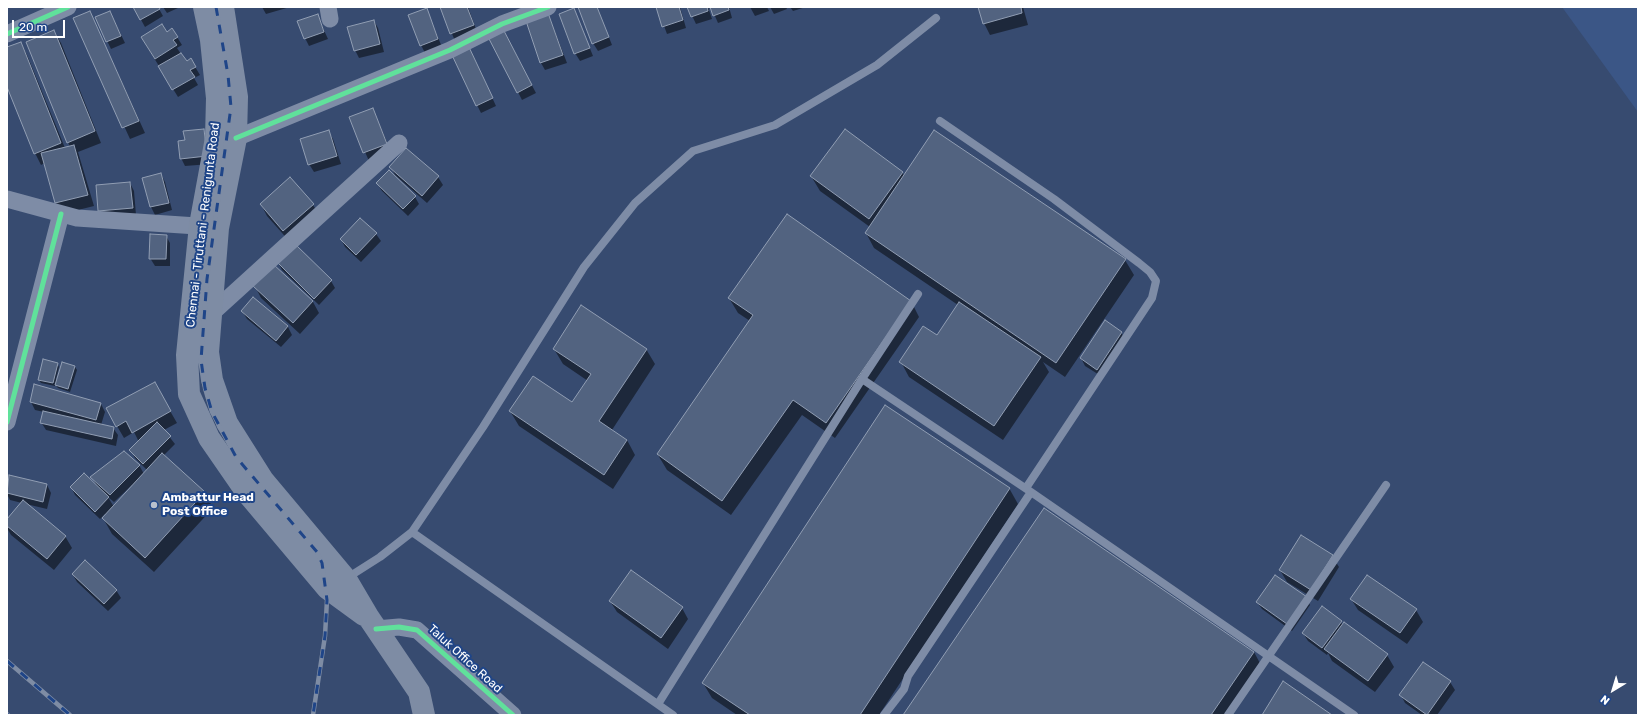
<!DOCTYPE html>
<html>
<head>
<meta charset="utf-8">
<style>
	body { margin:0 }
	#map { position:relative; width:1645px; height:722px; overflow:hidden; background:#374b70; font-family:Rubik,sans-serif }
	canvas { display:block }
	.frame { position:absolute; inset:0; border:8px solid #fff; pointer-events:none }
	.north { position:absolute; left:1593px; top:670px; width:40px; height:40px; -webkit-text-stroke:3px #1f4588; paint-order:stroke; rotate:218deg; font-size:11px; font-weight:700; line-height:16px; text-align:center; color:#fff }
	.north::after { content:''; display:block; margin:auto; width:14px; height:18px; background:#fff; clip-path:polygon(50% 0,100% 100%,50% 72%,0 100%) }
	.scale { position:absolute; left:12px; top:20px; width:53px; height:18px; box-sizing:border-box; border:2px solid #fff; border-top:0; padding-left:5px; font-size:12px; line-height:14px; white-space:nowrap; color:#fff; -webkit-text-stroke:3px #1f4588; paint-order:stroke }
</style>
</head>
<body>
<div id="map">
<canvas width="1645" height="722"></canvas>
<div class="frame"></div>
<div class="north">N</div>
<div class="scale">20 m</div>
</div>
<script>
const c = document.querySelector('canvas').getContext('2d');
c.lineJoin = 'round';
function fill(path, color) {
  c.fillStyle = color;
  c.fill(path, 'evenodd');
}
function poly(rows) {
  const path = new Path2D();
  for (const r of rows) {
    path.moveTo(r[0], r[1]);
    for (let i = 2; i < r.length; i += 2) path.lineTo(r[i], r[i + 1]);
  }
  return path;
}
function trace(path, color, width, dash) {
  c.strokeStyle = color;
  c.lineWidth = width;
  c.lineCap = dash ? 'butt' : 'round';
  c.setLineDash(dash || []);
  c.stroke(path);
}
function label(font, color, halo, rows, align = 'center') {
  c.font = font + ' Rubik,sans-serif';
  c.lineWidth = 4;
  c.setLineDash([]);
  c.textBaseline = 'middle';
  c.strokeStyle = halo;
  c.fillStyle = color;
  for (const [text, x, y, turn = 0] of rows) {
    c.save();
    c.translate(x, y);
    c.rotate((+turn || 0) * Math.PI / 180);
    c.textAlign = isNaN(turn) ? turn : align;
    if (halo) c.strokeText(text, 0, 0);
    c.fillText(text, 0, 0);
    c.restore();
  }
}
fill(poly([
	[1562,7,1638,7,1638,112]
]), '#3b5686');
fill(poly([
	[134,7,158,7,163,16,145,27],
	[163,7,178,7,178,8,167,13],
	[262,7,290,7,266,14],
	[441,7,468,7,477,32,455,41],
	[581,7,597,7,612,45,598,51,593,43],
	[657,7,680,7,686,28,667,34],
	[688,7,708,7,712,19,696,24],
	[711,7,729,7,732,18,718,23],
	[750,7,767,7,769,11,755,16],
	[770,7,786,7,787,9,774,14],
	[790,7,806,7,793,11],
	[979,7,1023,7,1028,25,990,35,984,23],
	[426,9,442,47,425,53,421,45],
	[574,9,593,56,580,61,575,53],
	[547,11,567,63,545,70,541,63,526,18],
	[90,12,145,133,130,139,75,19],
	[110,12,125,43,111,49,96,18],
	[317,15,328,39,309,46,305,38],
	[374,21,378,28,384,52,359,58,355,50],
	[54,31,61,43,101,143,78,152,94,206,62,214,56,203,45,163,41,165,35,153,7,84,7,49,21,43,27,55,65,148,70,147,68,142],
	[167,33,177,37,182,45,177,48,181,54,186,62,191,60,200,75,194,78,198,85,178,97,146,45],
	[506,36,536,93,522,100,518,92],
	[472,54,496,106,481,113,477,105],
	[373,109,391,152,369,161,350,118],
	[203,130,208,138,210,164,185,166,181,158,186,141],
	[845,130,903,173,904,176,934,131,1125,260,1134,275,1065,377,1043,362,1049,372,1003,440,909,377,901,362,937,336,958,305,874,248,866,233,870,227,820,191,811,176],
	[328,131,333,139,341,164,314,172,309,164],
	[407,149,438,177,443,185,427,203,395,175,391,167],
	[161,174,165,182,172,210,155,215,151,207,143,179],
	[130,183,134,191,136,215,104,218,99,211],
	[377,183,415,197,419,204,408,216,382,191],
	[261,204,313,205,320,216,290,242,267,216],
	[361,219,376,234,381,241,361,262,345,247,341,239],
	[166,236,170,243,170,266,155,266,150,258],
	[278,262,331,281,335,288,319,305,282,270],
	[273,266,313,302,319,313,300,334,261,298,255,286],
	[253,298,288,327,292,335,281,347,247,319,242,311],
	[729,298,911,301,919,317,835,438,802,415,731,515,667,470,658,455,750,321,738,313],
	[1121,332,1125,340,1101,376,1085,366,1081,358],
	[554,349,646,349,655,364,612,430,627,440,635,455,613,489,519,426,510,411,573,404,588,381,563,364],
	[57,363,59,367,56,379,58,379,63,363,75,367,77,370,70,392,58,388,55,384,55,386,41,383,39,380],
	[154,383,177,423,164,430,175,444,164,455,205,493,213,508,154,572,112,534,103,518,106,515,105,514,100,519,75,495,71,487,97,486,92,477,139,465,144,474,147,470,135,458,131,450,139,442,134,432,124,438,107,409],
	[132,485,133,486,114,507,108,497,114,502],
	[31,402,101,404,105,412,101,425,113,428,118,435,116,446,46,430,41,422,44,412,35,410],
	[10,476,47,485,51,493,47,509,26,504,65,536,72,548,54,570,11,535,7,528,7,521,22,503,10,500,7,494],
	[1009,488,1018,504,879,715,737,715,712,698,703,683],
	[1332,556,1339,567,1318,601,1287,582,1280,570],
	[73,575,116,590,121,598,108,611,77,582],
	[1306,597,1310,605,1292,631,1262,609,1257,602],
	[1351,599,1416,610,1423,622,1407,644,1358,610],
	[610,601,682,608,688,619,668,649,617,612],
	[1341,622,1343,626,1387,655,1394,667,1375,692,1332,661,1328,653,1327,655,1308,641,1303,633],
	[1254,652,1262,667,1230,715,904,715],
	[1423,663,1450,682,1455,690,1437,715,1422,715,1405,703,1401,695]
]), '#0007');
const building = poly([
	[133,7,159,7,160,9,140,20,133,7],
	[440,7,467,7,474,25,450,34,440,7],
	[578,7,597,7,609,37,592,44,578,7],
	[656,7,679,7,683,20,662,27,656,7],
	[687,7,707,7,708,11,691,17,687,7],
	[710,7,728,7,729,10,713,16,710,7],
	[978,7,1021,7,1022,13,983,24,978,7],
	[427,8,438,39,420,46,408,15,427,8],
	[574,8,590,48,574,54,559,14,574,8],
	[547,10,563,55,540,63,525,18,547,10],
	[90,11,139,121,122,128,73,18,90,11],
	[110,11,121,36,106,42,95,17,110,11],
	[318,14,324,32,304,39,297,21,318,14],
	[374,20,380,44,354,51,347,27,374,20],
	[162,24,167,32,172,28,178,37,173,40,177,45,155,59,141,37,162,24],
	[502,27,532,85,517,93,487,35,502,27],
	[54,30,95,131,67,143,26,42,54,30],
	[21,42,61,143,34,154,7,87,7,47,21,42],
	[468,45,493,98,476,106,451,53,468,45],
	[181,53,187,61,191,58,196,67,190,70,195,77,172,90,158,66,181,53],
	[373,108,387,144,363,153,349,117,373,108],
	[204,129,207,156,180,159,178,141,185,140,183,131,204,129],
	[845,129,903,172,869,219,810,176,845,129],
	[329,130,337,156,308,165,300,139,329,130],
	[934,130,1126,259,1056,363,865,233,934,130],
	[74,145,88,195,55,203,41,153,74,145],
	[406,148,439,176,422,196,389,167,406,148],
	[389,170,416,196,403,209,376,183,389,170],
	[161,173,169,203,150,207,142,178,161,173],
	[290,177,314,204,283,231,260,204,290,177],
	[130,182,133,208,98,211,96,185,130,182],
	[787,214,911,301,826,423,793,400,722,501,657,454,753,315,728,298,787,214],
	[360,218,377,233,356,255,340,239,360,218],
	[150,234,167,235,166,259,149,259,150,234],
	[295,244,332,280,314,299,277,262,295,244],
	[273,264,313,301,293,323,253,286,273,264],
	[253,297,288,326,276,341,241,311,253,297],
	[959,302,1041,357,994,426,899,362,923,326,937,335,959,302],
	[581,305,647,349,599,421,627,440,604,475,509,411,533,376,572,402,591,374,553,349,581,305],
	[1105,320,1122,332,1097,370,1080,358,1105,320],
	[43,359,58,363,53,383,38,380,43,359],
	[62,362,75,366,68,389,55,385,62,362],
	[155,382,171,411,132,433,126,421,116,427,106,408,155,382],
	[34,384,101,403,96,420,30,402,34,384],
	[885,405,1010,488,860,715,750,715,702,683,885,405],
	[43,411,114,427,112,439,40,423,43,411],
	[157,422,171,436,143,464,129,450,157,422],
	[124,451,140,465,110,495,90,477,124,451],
	[162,453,205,492,145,558,102,518,162,453],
	[84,473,109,497,95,512,70,487,84,473],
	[9,475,47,484,43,502,7,493,9,475],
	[23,500,66,536,47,559,7,526,7,519,23,500],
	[1044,508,1254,652,1211,715,903,715,1044,508],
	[1301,535,1333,555,1311,590,1279,570,1301,535],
	[85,560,117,590,104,604,72,574,85,560],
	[631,570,683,607,661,638,609,601,631,570],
	[1275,575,1307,597,1287,624,1256,602,1275,575],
	[1367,575,1417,609,1400,633,1350,599,1367,575],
	[1322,606,1342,621,1322,648,1302,633,1322,606],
	[1344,622,1388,654,1368,681,1324,649,1344,622],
	[1423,662,1451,681,1427,715,1399,695,1423,662],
	[1283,681,1332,715,1262,715,1283,681]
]);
fill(building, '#526380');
trace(building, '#919eb3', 1);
trace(poly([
	[940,121,1054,199,1139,263,1150,272,1156,281,1152,298,1026,488],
	[862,379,918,294],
	[1031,492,1354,715],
	[412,532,673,715],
	[347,578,380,557,412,532,483,427,584,267,635,203,693,151,775,125,877,65,936,18],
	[658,704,862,379,1031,492,908,676,904,689,884,715],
	[1228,715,1386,485]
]), '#7e8ca6', 8);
trace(poly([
	[328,7,330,19],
	[7,34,68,7],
	[236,138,450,50,502,24,548,7],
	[7,199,77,218,212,227],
	[212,313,399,143],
	[7,422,61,214],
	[376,629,399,627,417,630,513,715]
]), '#7e8ca6', 17);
trace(poly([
	[204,7,211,40,217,98,216,138,200,225,187,355,189,394,209,438,247,493,327,588,364,615],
	[223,7,237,97,236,138,218,228,208,352,212,380,227,423,263,480,346,579,369,618,419,692,424,715]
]), '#7e8ca4', 22);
const rail = poly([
	[216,7,228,75,231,107,207,279,201,360,205,388,212,412,236,457,317,552,322,563,327,600,325,636,313,715],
	[7,661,70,715],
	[7,714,8,715]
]);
trace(rail, '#7e8ca4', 4.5);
trace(rail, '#1f4588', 3, [9]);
trace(poly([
	[7,34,68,7],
	[236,138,450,50,502,24,548,7],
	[7,422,61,214],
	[376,629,399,627,417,630,513,715]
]), '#60e19b', 5);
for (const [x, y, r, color] of [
	[154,505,4,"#b9c0cd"]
]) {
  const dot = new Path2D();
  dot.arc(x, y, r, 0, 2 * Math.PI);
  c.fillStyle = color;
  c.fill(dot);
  trace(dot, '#1f4588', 1.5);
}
label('12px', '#fff', '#1f4588', [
	["Chennai - Tiruttani - Renigunta Road",203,225,-83],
	["Taluk Office Road",465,659,42]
]);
label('bold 12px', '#fff', '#1f4588', [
	["Ambattur Head",162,498],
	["Post Office",162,512]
], 'left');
</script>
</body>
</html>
